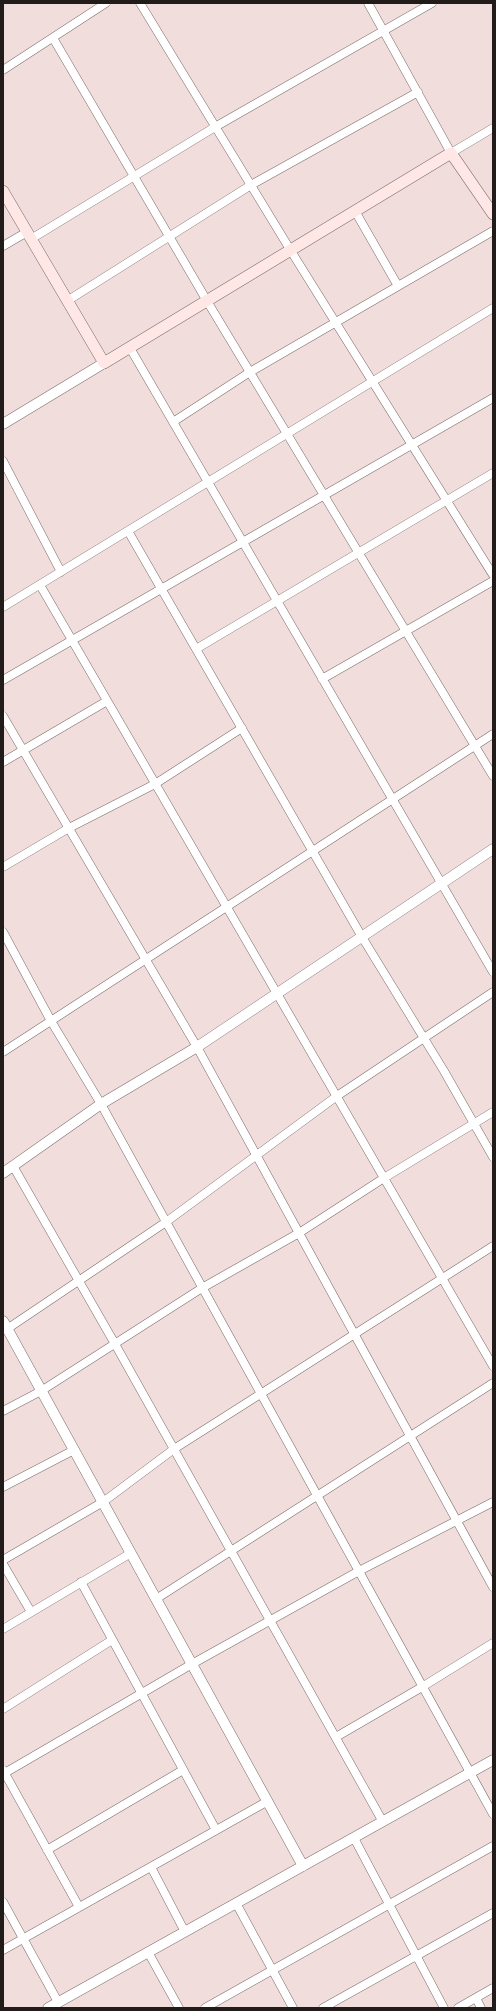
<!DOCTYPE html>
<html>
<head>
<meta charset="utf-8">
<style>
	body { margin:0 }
	#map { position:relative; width:496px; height:2011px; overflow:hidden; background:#f0dddc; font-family:Ubuntu,sans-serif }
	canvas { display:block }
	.frame { position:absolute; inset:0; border:4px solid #211b1a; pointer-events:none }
</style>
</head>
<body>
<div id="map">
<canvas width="496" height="2011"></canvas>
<div class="frame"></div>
</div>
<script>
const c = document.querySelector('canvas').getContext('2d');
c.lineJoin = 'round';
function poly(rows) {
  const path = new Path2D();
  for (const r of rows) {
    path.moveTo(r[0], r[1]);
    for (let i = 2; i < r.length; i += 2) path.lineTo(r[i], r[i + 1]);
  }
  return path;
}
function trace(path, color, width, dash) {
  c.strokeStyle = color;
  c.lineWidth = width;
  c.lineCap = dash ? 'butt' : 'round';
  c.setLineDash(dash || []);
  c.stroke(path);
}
const minor = poly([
	[140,3,291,251,493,575],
	[368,3,451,153,493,128],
	[53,38,207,301,493,776],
	[3,70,106,3],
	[355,211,398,286],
	[31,239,215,127,432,3],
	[3,246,27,232],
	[67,301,251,185,418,92],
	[130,348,493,972],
	[173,422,250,372,493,231],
	[3,461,61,572],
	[128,531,362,937,444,1071,493,1157],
	[40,585,493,1366],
	[3,607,493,308],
	[196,649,493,473],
	[322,679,493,581],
	[3,680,493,398],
	[3,716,197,1047,493,1587],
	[3,762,107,701],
	[3,867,69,828,155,784,242,728],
	[3,932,51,1021,101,1104,493,1814],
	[3,1052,493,734],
	[13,1166,115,1344,383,1822],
	[7,1329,166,1222,337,1096,493,992],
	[3,1411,41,1391,202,1288,299,1233,384,1178,493,1112],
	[3,1487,74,1450],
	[3,1560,103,1502,174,1449,493,1246],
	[3,1564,31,1612],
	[81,1582,216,1830],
	[156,1599,493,1383],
	[3,1629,131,1553],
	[3,1709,112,1640],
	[336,1737,422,1687,493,1643],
	[3,1770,79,1907],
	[3,1774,192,1664,359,1571,493,1502],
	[354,1838,444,2008],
	[47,1850,183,1770],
	[151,1867,185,1932],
	[3,1902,58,2002],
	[236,1903,293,2008],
	[3,1950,268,1801],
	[148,1952,179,2008],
	[476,1998,481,2008],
	[205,2008,493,1846],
	[323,2008,493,1913],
	[458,2008,493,1988]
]);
const tertiary = poly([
	[3,424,104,363],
	[3,1173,101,1104,197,1047,493,849],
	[3,1321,303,1866],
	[48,2008,493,1760]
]);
const secondary = poly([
	[3,191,104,363,451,153,493,214]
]);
trace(minor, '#7e6d6c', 9);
trace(tertiary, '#7e6d6c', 11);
trace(secondary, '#7e6d6c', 12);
trace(minor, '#fff', 8);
trace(tertiary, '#fff', 10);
trace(secondary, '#ffe7e6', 11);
</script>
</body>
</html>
